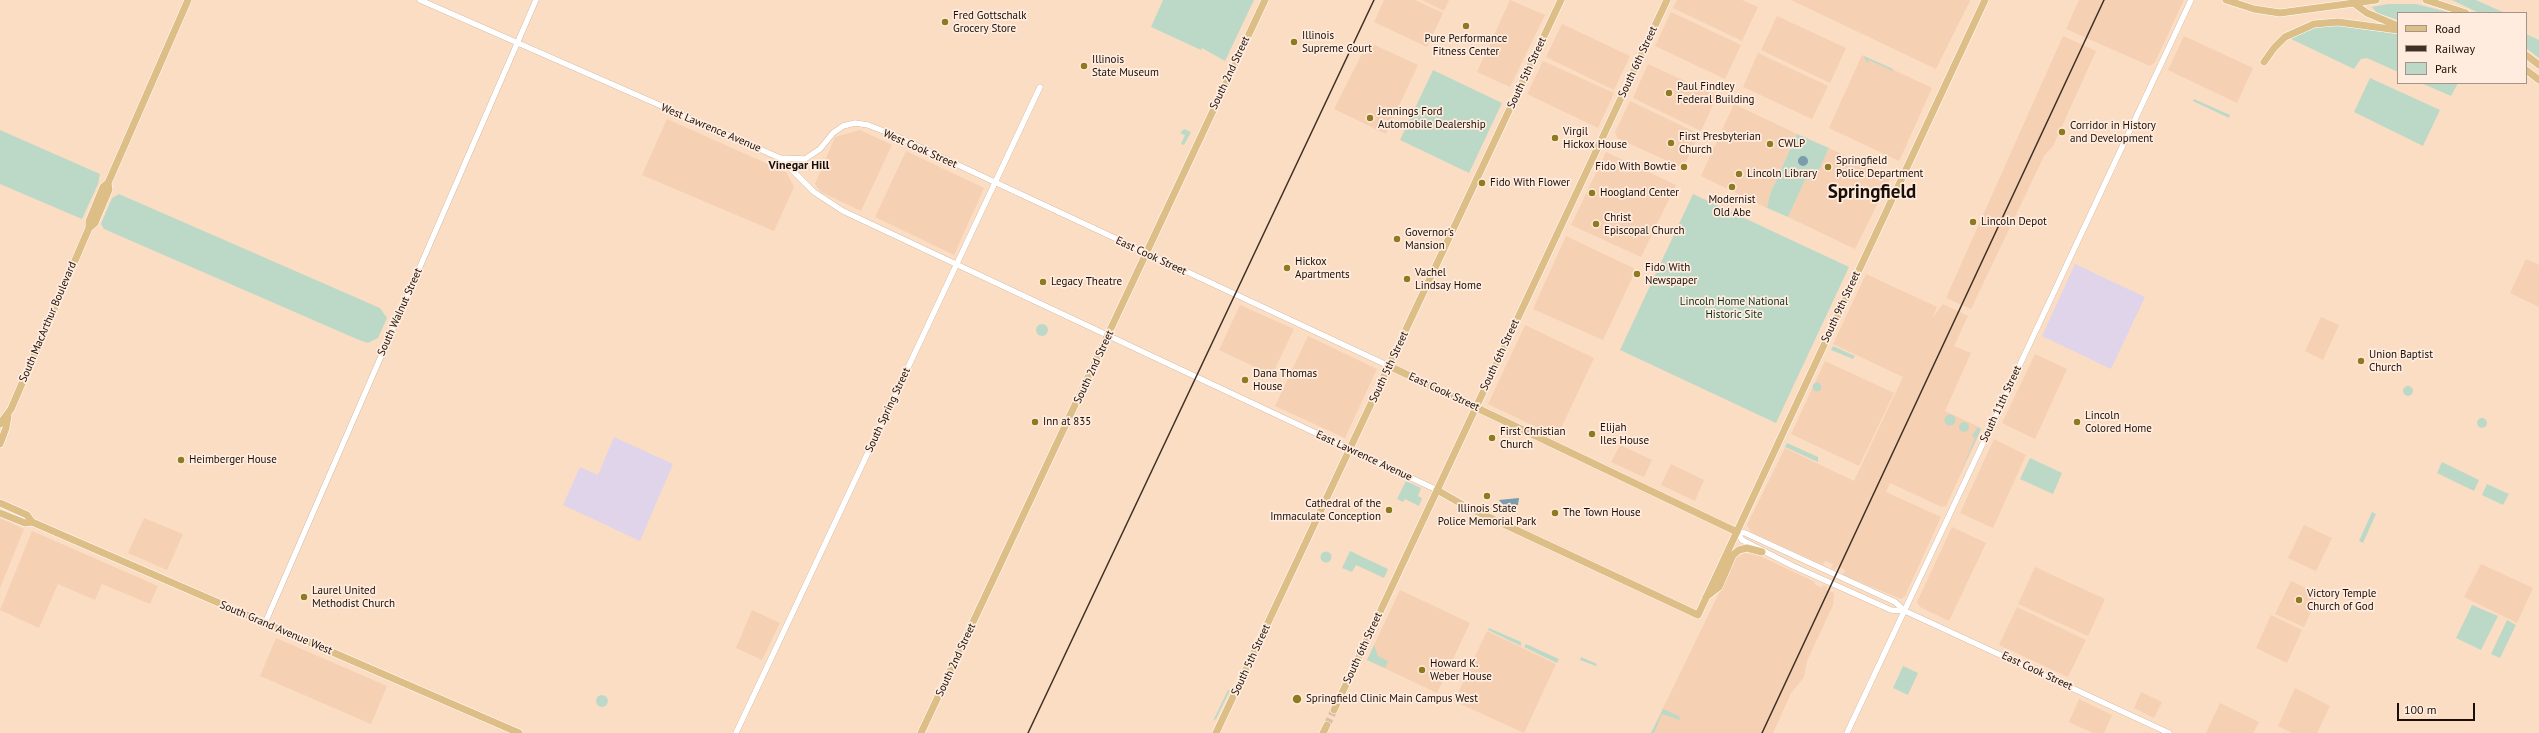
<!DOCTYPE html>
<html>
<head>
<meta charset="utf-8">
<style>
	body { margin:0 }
	#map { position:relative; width:2539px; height:733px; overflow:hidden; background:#fbddc4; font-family:"PT Sans",sans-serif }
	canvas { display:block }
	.legend { position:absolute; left:2397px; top:12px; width:130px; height:72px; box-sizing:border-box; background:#ffecde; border:1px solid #a39488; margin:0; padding:5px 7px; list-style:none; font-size:12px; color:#1a0f07 }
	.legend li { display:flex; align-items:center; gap:8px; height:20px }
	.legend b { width:20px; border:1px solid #a39488 }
	.scale { position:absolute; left:2397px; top:703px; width:78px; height:18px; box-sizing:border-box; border:2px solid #1a0f07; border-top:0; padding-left:5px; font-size:12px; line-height:14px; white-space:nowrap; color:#1a0f07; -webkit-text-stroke:3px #ffecde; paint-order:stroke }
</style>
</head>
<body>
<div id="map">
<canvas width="2539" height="733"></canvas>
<ul class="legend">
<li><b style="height:5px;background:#dcbe86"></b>Road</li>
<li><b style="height:5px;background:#3f3126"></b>Railway</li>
<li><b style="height:11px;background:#bcd9c8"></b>Park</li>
</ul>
<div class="scale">100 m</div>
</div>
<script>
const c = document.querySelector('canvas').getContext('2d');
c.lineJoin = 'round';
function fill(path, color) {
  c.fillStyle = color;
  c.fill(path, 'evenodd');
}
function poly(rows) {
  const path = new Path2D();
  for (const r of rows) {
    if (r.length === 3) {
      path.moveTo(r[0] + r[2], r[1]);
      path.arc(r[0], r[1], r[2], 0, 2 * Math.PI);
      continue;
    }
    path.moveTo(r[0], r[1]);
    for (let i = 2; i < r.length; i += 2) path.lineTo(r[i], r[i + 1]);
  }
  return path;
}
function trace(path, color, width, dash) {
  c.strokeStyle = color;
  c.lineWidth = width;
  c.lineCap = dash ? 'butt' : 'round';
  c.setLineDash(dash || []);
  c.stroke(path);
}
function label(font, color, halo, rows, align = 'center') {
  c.font = font + ' "PT Sans",sans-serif';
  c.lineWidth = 3.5;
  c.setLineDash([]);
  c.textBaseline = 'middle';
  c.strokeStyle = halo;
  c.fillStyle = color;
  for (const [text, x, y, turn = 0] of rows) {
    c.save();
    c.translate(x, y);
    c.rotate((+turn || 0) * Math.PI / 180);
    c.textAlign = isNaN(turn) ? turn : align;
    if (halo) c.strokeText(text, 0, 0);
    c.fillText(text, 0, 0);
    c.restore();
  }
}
fill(poly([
	[1384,0,1415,0,1443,13,1427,47,1374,22],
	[1422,0,1449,0,1444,11],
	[1510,0,1545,15,1510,87,1477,72],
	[1677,0,1742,0,1758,7,1742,41,1673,8],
	[1791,0,1970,0,1970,1,1936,69],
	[2079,0,2184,0,2155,62,2150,66,2066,29],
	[1671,12,1741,45,1725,79,1655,46],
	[1777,16,1846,48,1830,83,1761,50],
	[1562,24,1630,56,1614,90,1546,57],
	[2063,36,2096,51,2053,146,2044,156,1971,309,1946,298],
	[2184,36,2253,68,2237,103,2168,70],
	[1368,42,1418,65,1386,134,1334,109],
	[1758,53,1828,86,1812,119,1743,87],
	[1862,55,1932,88,1899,161,1829,128],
	[1543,61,1614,93,1598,128,1527,94],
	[1648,64,1717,96,1701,131,1633,98],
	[1630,101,1699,134,1683,168,1617,138,1615,132],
	[1734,104,1797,134,1770,194,1767,208,1701,176],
	[667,119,786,172,794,187,774,231,642,175],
	[860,130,892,145,861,211,821,192,815,184,835,137],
	[1829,148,1891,177,1855,249,1788,217,1805,180,1808,179,1814,181],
	[906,151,984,188,954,255,875,217],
	[1606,152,1676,185,1641,257,1571,225],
	[1566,236,1633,268,1635,272,1603,340,1533,309],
	[2526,259,2539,265,2539,307,2510,293],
	[1866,274,1937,307,1932,318,1943,304,1968,316,1954,346,1971,353,1945,411,1977,426,1981,430,1946,506,1942,507,1890,483,1886,492,1941,517,1905,596,1901,599,1843,575,1845,570,1837,566,1835,570,1831,568,1833,564,1825,561,1823,565,1751,532,1747,525,1785,448,1854,481,1903,377,1833,344],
	[1240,305,1294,329,1272,375,1219,350],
	[2321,317,2339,325,2323,360,2305,351],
	[1525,325,1594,358,1557,437,1488,404],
	[1308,336,1377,369,1345,438,1275,406],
	[2035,354,2067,369,2035,439,2002,423],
	[1825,361,1894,393,1859,466,1791,434],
	[1994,439,2026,455,1993,528,1960,513],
	[1620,445,1652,460,1644,477,1611,462],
	[1671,464,1704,480,1695,501,1661,485],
	[0,518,24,529,0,588],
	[144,518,183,534,167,570,128,553],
	[2304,525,2332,538,2316,571,2288,558],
	[1952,527,1986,543,1949,621,1920,607,1917,602],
	[32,531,158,586,150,604,102,584,95,600,58,584,39,628,0,610],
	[1744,553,1760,556,1815,582,1814,584,1822,588,1823,585,1827,587,1826,590,1834,593,1833,605,1807,661,1804,677,1791,693,1773,733,1651,733,1736,558],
	[2481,564,2533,588,2517,623,2464,597],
	[2035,567,2105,599,2088,636,2018,604],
	[2291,581,2319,594,2304,627,2275,614],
	[1400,590,1470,623,1437,693,1367,660],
	[2017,607,2086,640,2068,677,1999,645],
	[752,610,780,623,762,660,736,648],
	[2271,615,2302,630,2287,663,2256,648],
	[1487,631,1556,664,1524,733,1454,701],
	[276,638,387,686,371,724,260,676],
	[2295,688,2330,706,2317,733,2292,733,2278,726],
	[2141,692,2162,702,2154,718,2134,708],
	[2079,699,2112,715,2104,733,2093,733,2069,722],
	[2220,703,2259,722,2253,733,2206,733]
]), '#f5d0b3');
fill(poly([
	[2075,264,2145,297,2111,369,2042,336],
	[614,437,673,464,640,541,563,505,580,467,598,475]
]), '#dfd4e9');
fill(poly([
	[1163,0,1254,0,1225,61,1202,48,1201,50,1151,27],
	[2452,0,2476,0,2505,13,2479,13],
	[2388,4,2416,4,2452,13,2398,13,2398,20,2377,13,2372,7],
	[2327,24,2398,34,2398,72,2367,58,2361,59,2354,69,2289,38,2304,30],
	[2526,34,2539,40,2539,58,2526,48],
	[1864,56,1893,69,1893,71,1869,60,1867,63],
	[1433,70,1502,103,1469,173,1400,140],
	[2370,78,2440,110,2423,146,2354,112],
	[2421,83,2458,83,2451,96],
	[2194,99,2230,115,2229,118,2193,101],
	[1184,129,1191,132,1184,145,1181,144,1185,135,1180,133],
	[0,130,100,174,98,184,82,219,0,184],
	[1797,134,1829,148,1814,181,1808,179,1805,180,1788,217,1767,208,1770,194],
	[119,194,380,308,387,318,378,338,368,343,359,340,104,229,101,224,112,198],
	[1693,194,1849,267,1776,423,1620,350],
	[1042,330,6],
	[1833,346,1855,356,1853,359,1831,350],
	[1817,387,4.5],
	[2408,391,5],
	[1950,420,5.5],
	[2482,423,5],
	[1964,427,5],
	[1978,427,1981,429,1961,472,1975,438,1972,436],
	[1787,443,1818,457,1818,462,1785,447],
	[2030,458,2062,473,2053,494,2020,479],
	[2442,462,2479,480,2474,491,2437,473],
	[1406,481,1421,488,1418,496,1422,498,1419,506,1405,499,1403,502,1397,499],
	[2487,484,2509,494,2503,505,2482,495],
	[2372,512,2376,514,2363,543,2359,541],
	[1350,551,1388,569,1384,578,1356,565,1352,572,1342,568],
	[1326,557,5.5],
	[2472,605,2498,616,2481,650,2456,638],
	[2507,620,2516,625,2500,658,2491,654],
	[1489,628,1521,642,1521,646,1488,630],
	[1526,644,1559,659,1557,663,1524,647],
	[1374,645,1378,656,1388,661,1385,668,1367,660],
	[1581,657,1597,664,1596,666,1580,660],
	[1903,666,1918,673,1908,695,1893,688],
	[1228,690,1230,690,1216,719,1213,721],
	[602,701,6],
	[1663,709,1679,716,1680,720,1662,714,1654,733,1651,733]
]), '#bcd9c8');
fill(poly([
	[1803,161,5],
	[1519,498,1518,505,1505,507,1499,500]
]), '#7b9caa');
trace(poly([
	[1327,725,1334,710]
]), '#d9bea8', 7, [7, 3.5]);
const minor = poly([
	[420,0,780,158,814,192,843,211,1437,490],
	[780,158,805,159,820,149,833,133,843,126,855,123,868,125,896,136,1389,366],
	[1737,532,1745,533,1895,602,1905,611,2169,733],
	[1737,532,1742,540,1793,566,1891,610,1905,611],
	[265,623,536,0],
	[736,733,1040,87],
	[1847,733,2191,0]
]);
const major = poly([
	[2226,0,2254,9,2280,13,2376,0],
	[2426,0,2466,13],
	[2352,2,2367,13,2398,26],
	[2526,55,2539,65],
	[2264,62,2274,48,2285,37,2314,24,2338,22,2398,30],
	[2526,70,2539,80],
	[89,228,89,221,103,187,108,183,188,0],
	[1389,366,1737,532],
	[0,424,11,409,89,228,95,223,109,190,108,183],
	[0,444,6,428,8,416],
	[1437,490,1465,506,1698,615,1985,0],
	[0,503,27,515,32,522,519,733],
	[0,513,25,523,32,522],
	[1706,597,1719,587,1733,555,1739,550,1747,548,1762,552],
	[1334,710,1667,0],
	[921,733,1265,0],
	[1216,733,1561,0],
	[1323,733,1327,725]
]);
trace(minor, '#bfa28b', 6);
trace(major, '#fff', 8);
trace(minor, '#fff', 5.5);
trace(major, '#dcbe86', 7);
trace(poly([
	[1028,733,1374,0],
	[1762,733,2104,0]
]), '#3f3126', 1.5);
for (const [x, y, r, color] of [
	[945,22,4,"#907a1f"],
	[1466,26,4,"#907a1f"],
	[1294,42,4,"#907a1f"],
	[1084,66,4,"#907a1f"],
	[1669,93,4,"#907a1f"],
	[1370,118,4,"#907a1f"],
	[2062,132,4,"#907a1f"],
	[1555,138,4,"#907a1f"],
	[1671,143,4,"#907a1f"],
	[1770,144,4,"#907a1f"],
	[1684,167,4,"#907a1f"],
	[1828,167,4,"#907a1f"],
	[1739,174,4,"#907a1f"],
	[1482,183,4,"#907a1f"],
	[1732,187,4,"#907a1f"],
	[1592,193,4,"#907a1f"],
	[1973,222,4,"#907a1f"],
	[1596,224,4,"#907a1f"],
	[1397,239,4,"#907a1f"],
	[1287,268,4,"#907a1f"],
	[1637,274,4,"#907a1f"],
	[1407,279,4,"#907a1f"],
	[1043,282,4,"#907a1f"],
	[2361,361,4,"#907a1f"],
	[1245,380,4,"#907a1f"],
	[1035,422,4,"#907a1f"],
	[2077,422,4,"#907a1f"],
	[1592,434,4,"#907a1f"],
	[1492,438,4,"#907a1f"],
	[181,460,4,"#907a1f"],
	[1487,496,4,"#907a1f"],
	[1389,510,4,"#907a1f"],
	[1555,513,4,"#907a1f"],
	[304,597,4,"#907a1f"],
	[2299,600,4,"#907a1f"],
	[1422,670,4,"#907a1f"],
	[1297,699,5,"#907a1f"]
]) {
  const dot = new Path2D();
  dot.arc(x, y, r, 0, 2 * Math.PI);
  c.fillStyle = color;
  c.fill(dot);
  trace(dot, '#ffecde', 1.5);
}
label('11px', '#1a0f07', '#ffecde', [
	["Fred Gottschalk",953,16],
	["Grocery Store",953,29],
	["Illinois",1302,36],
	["Supreme Court",1302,49],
	["Pure Performance",1466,39,"center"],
	["Fitness Center",1466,52,"center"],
	["Illinois",1092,60],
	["State Museum",1092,73],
	["Paul Findley",1677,87],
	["Federal Building",1677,100],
	["Jennings Ford",1378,112],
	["Automobile Dealership",1378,125],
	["Corridor in History",2070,126],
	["and Development",2070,139],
	["Virgil",1563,132],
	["Hickox House",1563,145],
	["First Presbyterian",1679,137],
	["Church",1679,150],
	["CWLP",1778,144],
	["Springfield",1836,161],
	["Police Department",1836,174],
	["Fido With Bowtie",1676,167,"right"],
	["Lincoln Library",1747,174],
	["Fido With Flower",1490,183],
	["Hoogland Center",1600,193],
	["Modernist",1732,200,"center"],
	["Old Abe",1732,213,"center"],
	["Christ",1604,218],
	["Episcopal Church",1604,231],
	["Lincoln Depot",1981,222],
	["Governor's",1405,233],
	["Mansion",1405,246],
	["Hickox",1295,262],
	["Apartments",1295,275],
	["Fido With",1645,268],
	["Newspaper",1645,281],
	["Vachel",1415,273],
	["Lindsay Home",1415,286],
	["Legacy Theatre",1051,282],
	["Union Baptist",2369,355],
	["Church",2369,368],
	["Dana Thomas",1253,374],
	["House",1253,387],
	["Lincoln",2085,416],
	["Colored Home",2085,429],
	["Inn at 835",1043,422],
	["Elijah",1600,428],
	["Iles House",1600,441],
	["First Christian",1500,432],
	["Church",1500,445],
	["Heimberger House",189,460],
	["Cathedral of the",1381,504,"right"],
	["Immaculate Conception",1381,517,"right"],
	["Illinois State",1487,509,"center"],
	["Police Memorial Park",1487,522,"center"],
	["The Town House",1563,513],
	["Laurel United",312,591],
	["Methodist Church",312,604],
	["Victory Temple",2307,594],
	["Church of God",2307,607],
	["Howard K.",1430,664],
	["Weber House",1430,677],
	["Springfield Clinic Main Campus West",1306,699]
], 'left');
label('11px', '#1a0f07', '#ffecde', [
	["South 6th Street",1638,62,-65],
	["South 2nd Street",1230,73,-65],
	["South 5th Street",1527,73,-65],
	["West Lawrence Avenue",711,128,23],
	["West Cook Street",920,149,24],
	["East Cook Street",1151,256,25],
	["South 9th Street",1841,307,-65],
	["South Walnut Street",400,312,-66],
	["South MacArthur Boulevard",48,322,-67],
	["South 6th Street",1500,355,-65],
	["South 2nd Street",1094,367,-65],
	["South 5th Street",1389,367,-65],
	["East Cook Street",1444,392,25],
	["South 11th Street",2001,404,-65],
	["South Spring Street",888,410,-65],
	["East Lawrence Avenue",1364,456,25],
	["South Grand Avenue West",276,628,23],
	["South 6th Street",1363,648,-65],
	["South 2nd Street",956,660,-65],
	["South 5th Street",1251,660,-65],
	["East Cook Street",2037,671,25]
]);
label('11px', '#073220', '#ffecde', [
	["Lincoln Home National",1734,302],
	["Historic Site",1734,315]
]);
label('bold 12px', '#1a0f07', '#ffecde', [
	["Vinegar Hill",799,166]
]);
label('bold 19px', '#1a0f07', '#ffecde', [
	["Springfield",1872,193]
]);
</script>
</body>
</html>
